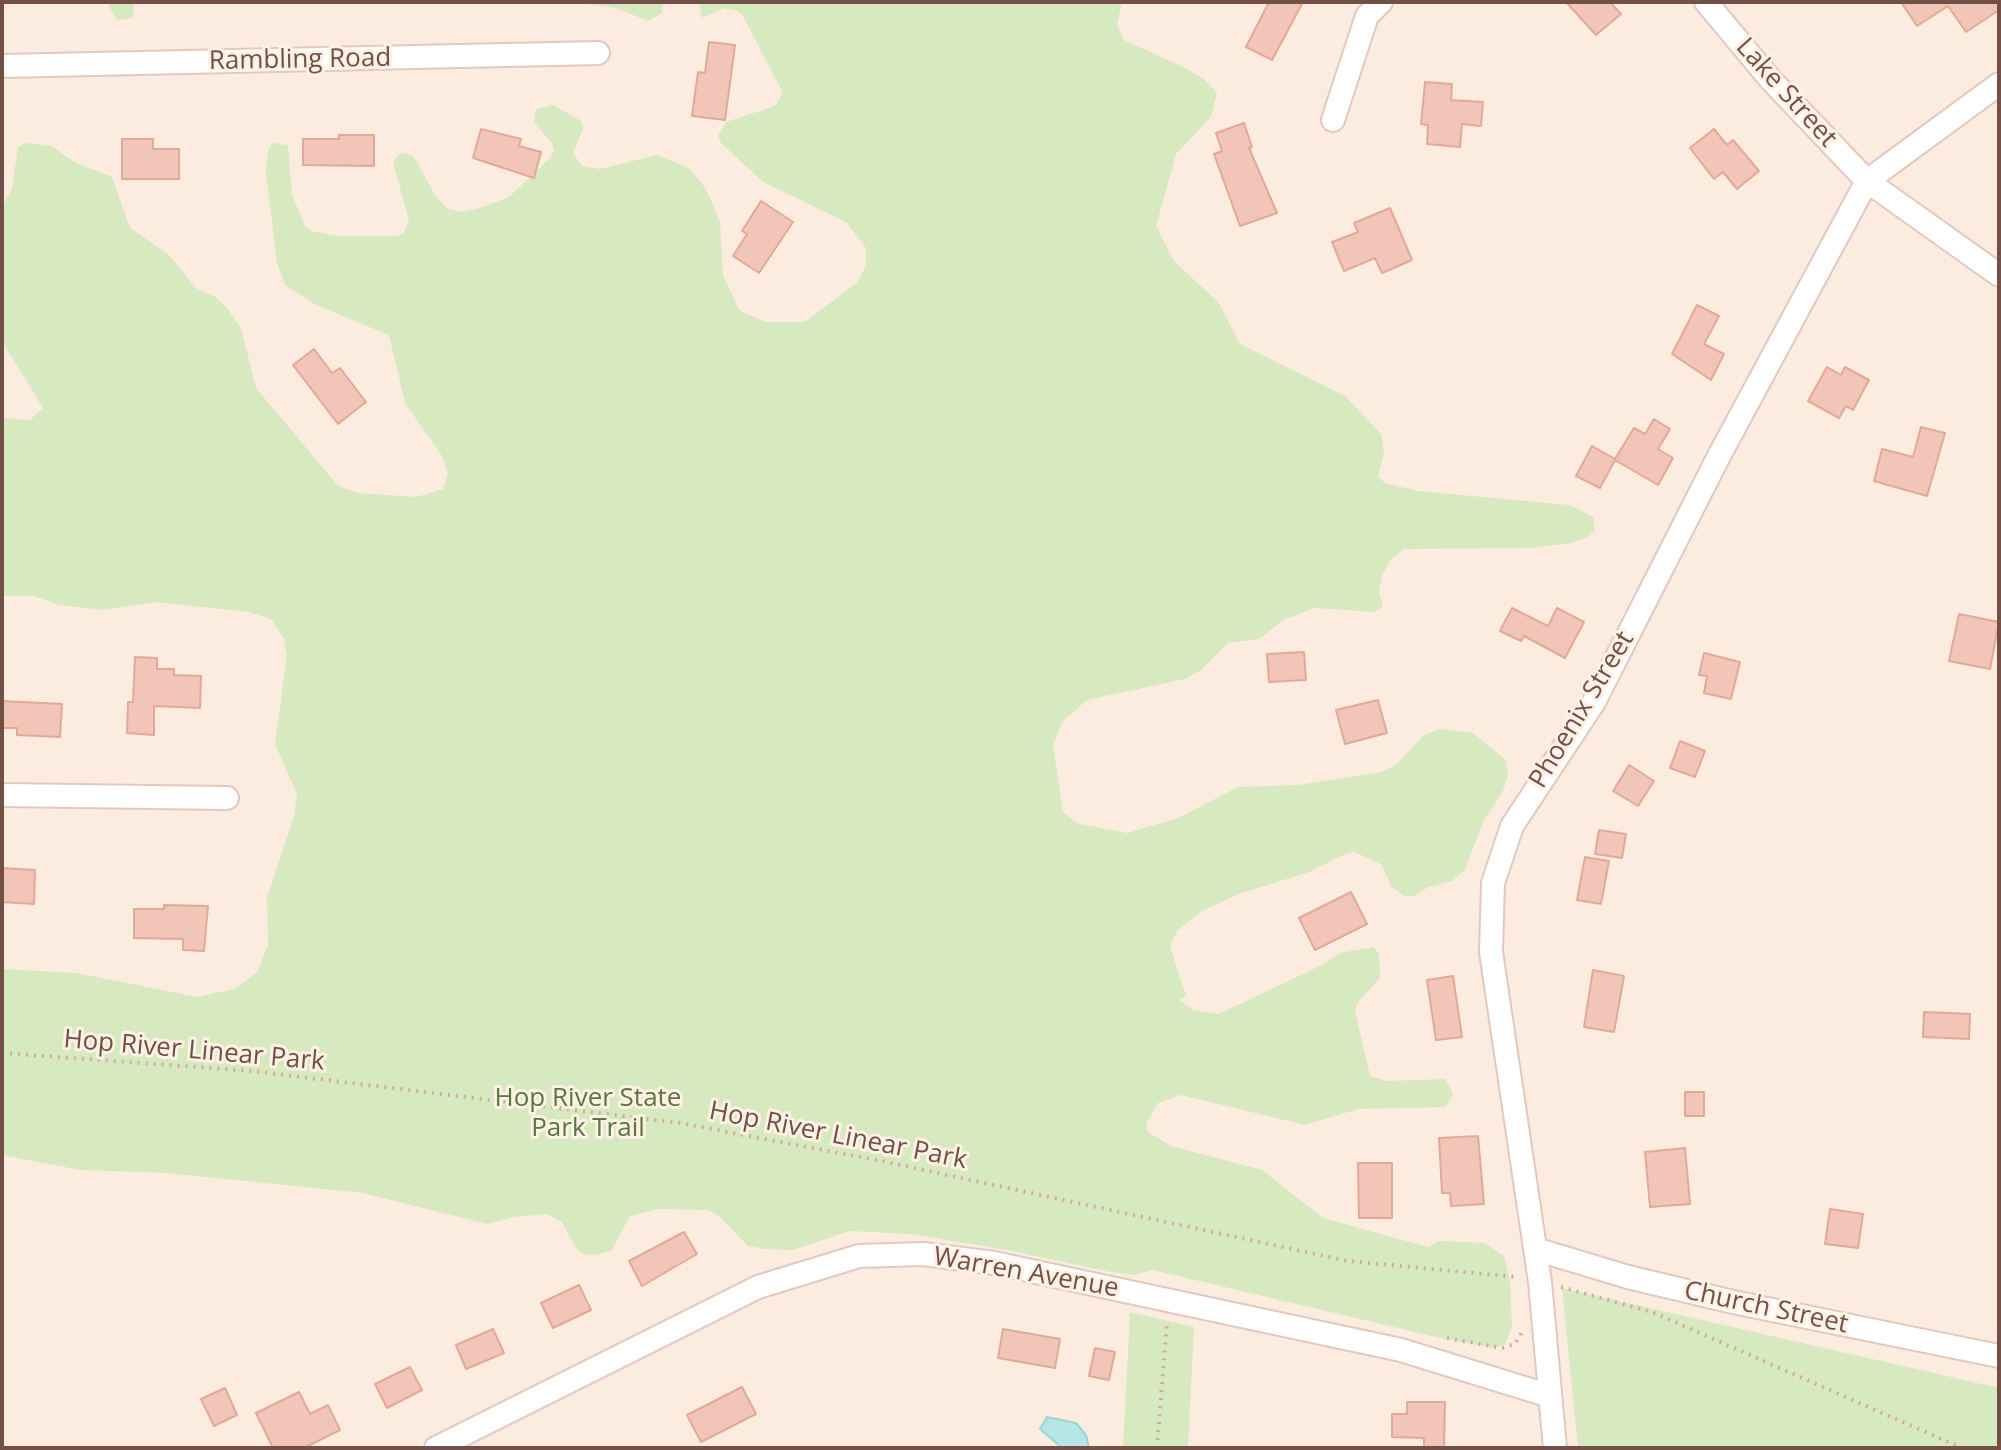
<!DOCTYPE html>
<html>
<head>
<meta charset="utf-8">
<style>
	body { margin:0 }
	#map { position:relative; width:2001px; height:1450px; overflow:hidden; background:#fcece0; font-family:"Open Sans",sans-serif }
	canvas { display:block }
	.frame { position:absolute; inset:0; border:4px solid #725048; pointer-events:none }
</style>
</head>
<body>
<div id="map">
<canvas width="2001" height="1450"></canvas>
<div class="frame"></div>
</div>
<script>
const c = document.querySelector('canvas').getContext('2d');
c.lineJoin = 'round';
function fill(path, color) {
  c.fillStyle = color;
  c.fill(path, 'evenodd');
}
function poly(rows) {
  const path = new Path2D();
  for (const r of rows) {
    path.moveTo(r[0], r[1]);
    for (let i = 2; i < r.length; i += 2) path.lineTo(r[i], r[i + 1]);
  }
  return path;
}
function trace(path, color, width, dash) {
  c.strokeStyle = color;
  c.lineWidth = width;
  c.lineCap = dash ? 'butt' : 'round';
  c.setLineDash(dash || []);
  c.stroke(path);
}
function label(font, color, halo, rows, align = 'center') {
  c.font = font + ' "Open Sans",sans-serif';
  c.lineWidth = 6;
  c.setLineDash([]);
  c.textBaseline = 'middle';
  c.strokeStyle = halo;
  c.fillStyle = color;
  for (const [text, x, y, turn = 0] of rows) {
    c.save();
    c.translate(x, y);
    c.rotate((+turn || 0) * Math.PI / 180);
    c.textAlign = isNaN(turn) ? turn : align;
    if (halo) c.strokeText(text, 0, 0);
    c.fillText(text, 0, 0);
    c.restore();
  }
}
fill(poly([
	[106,2,135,2,132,18,118,20],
	[574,2,662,2,663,4,662,13,648,21,616,8],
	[699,2,1122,2,1117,25,1124,40,1183,67,1204,79,1217,93,1211,117,1176,154,1156,226,1174,261,1219,303,1240,344,1345,396,1381,434,1384,452,1378,477,1385,483,1418,491,1570,505,1593,517,1595,531,1588,537,1571,543,1530,548,1404,549,1392,558,1382,575,1379,591,1383,607,1375,612,1315,608,1283,620,1259,639,1228,643,1201,670,1185,679,1087,700,1062,722,1053,746,1063,812,1076,823,1127,833,1178,818,1238,787,1298,785,1382,772,1397,764,1424,735,1439,729,1473,733,1506,760,1508,776,1503,791,1483,822,1465,870,1452,881,1428,887,1415,896,1404,896,1391,886,1382,865,1355,852,1347,853,1309,872,1239,894,1202,911,1177,931,1170,946,1186,996,1179,1000,1193,1010,1219,1014,1326,963,1340,953,1373,947,1379,953,1380,978,1357,1003,1355,1011,1370,1076,1387,1081,1445,1079,1453,1093,1446,1107,1358,1109,1305,1125,1181,1095,1158,1103,1146,1124,1148,1132,1171,1146,1262,1170,1323,1218,1428,1247,1439,1241,1485,1243,1504,1256,1510,1281,1512,1327,1505,1344,1493,1348,1436,1337,1153,1270,1134,1275,1110,1272,1008,1250,910,1234,849,1231,793,1250,764,1249,748,1246,720,1217,708,1210,658,1209,630,1216,611,1251,595,1255,583,1254,576,1248,562,1222,547,1214,514,1217,488,1224,363,1193,167,1173,80,1170,2,1155,2,969,76,973,197,997,235,989,258,971,268,945,267,898,294,816,297,794,275,744,287,655,284,639,271,619,249,612,156,602,104,610,59,605,34,596,2,596,2,418,30,420,43,408,2,341,2,207,12,189,18,147,25,143,51,146,76,163,112,177,130,228,168,254,196,288,214,296,227,308,241,328,256,388,338,486,358,493,416,497,443,489,448,474,442,456,405,403,389,335,316,305,285,285,277,263,266,173,268,149,273,143,288,145,292,195,305,226,311,231,337,236,395,236,403,234,409,220,393,163,398,155,405,153,414,157,436,197,448,209,464,212,480,208,509,197,550,158,554,151,552,143,535,124,534,116,537,109,553,105,581,121,583,129,573,153,582,166,600,169,657,155,690,169,706,189,720,222,723,275,739,310,765,322,805,322,858,282,866,265,866,248,846,222,763,182,721,143,718,136,726,122,775,106,783,93,743,16,738,11,724,8,702,18],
	[1562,1288,1999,1388,1999,1448,1578,1448],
	[1130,1312,1194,1327,1188,1448,1123,1448]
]), '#d6e9bf');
const water = poly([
	[1047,1417,1076,1423,1086,1435,1089,1448,1062,1448,1040,1429,1047,1417]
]);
fill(water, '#b5e5e4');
trace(water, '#9bd6d6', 2);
const building = poly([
	[1269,2,1303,2,1272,60,1246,47,1269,2],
	[1566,2,1610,2,1621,14,1596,35,1566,2],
	[1901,2,1999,2,1999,10,1966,32,1948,6,1917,26,1901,2],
	[709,42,735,45,725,120,692,116,698,72,705,73,709,42],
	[1425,82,1452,84,1451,100,1483,102,1481,126,1462,124,1460,147,1427,144,1428,125,1421,124,1425,82],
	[1244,123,1252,147,1249,148,1277,213,1240,226,1214,154,1222,151,1216,133,1244,123],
	[481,129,521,139,519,146,541,152,534,178,473,158,481,129],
	[1714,129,1727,145,1733,140,1759,171,1737,189,1723,172,1714,179,1690,148,1714,129],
	[339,135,374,135,374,166,303,165,303,139,339,139,339,135],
	[122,139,153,139,153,149,179,149,179,179,122,179,122,139],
	[761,201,793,222,759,273,733,256,747,234,742,231,761,201],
	[1390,208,1412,260,1382,273,1375,258,1344,271,1332,242,1358,232,1354,223,1390,208],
	[1697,305,1719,316,1704,344,1724,354,1711,380,1672,354,1697,305],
	[314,349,332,373,340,368,366,402,338,424,293,365,314,349],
	[1827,367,1841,375,1845,367,1869,380,1853,410,1846,406,1839,418,1808,401,1827,367],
	[1654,419,1670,429,1658,449,1673,458,1658,485,1615,460,1600,488,1576,476,1592,446,1615,459,1634,428,1645,434,1654,419],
	[1921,427,1945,433,1927,496,1874,481,1882,449,1913,457,1921,427],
	[1512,608,1548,626,1557,608,1584,622,1565,658,1524,636,1521,641,1500,631,1512,608],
	[1959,614,1999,622,1990,669,1949,661,1959,614],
	[1304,652,1306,680,1269,682,1267,654,1304,652],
	[1704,653,1740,662,1731,699,1704,693,1707,676,1699,675,1704,653],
	[135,657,157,658,157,669,174,669,174,675,201,676,200,708,154,706,154,735,127,733,128,702,133,702,135,657],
	[1378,700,1387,733,1345,744,1336,710,1378,700],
	[2,701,62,704,60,737,17,735,17,728,2,728,2,701],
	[1680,741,1705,751,1695,777,1670,768,1680,741],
	[1629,765,1654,781,1638,806,1613,791,1629,765],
	[1599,830,1626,834,1622,858,1595,854,1599,830],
	[1585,857,1609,861,1601,904,1577,900,1585,857],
	[2,868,35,870,34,904,2,902,2,868],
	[1351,892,1367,924,1315,950,1299,918,1351,892],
	[164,905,208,906,204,951,183,950,183,939,134,938,134,909,164,909,164,905],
	[1593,970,1624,976,1614,1032,1584,1027,1593,970],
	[1453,976,1462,1037,1436,1040,1427,980,1453,976],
	[1924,1012,1970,1014,1969,1039,1923,1037,1924,1012],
	[1685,1092,1704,1092,1704,1116,1685,1116,1685,1092],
	[1478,1136,1484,1204,1451,1206,1450,1193,1442,1193,1439,1138,1478,1136],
	[1685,1148,1690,1204,1650,1207,1645,1152,1685,1148],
	[1358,1163,1392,1163,1392,1218,1359,1218,1358,1163],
	[1830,1209,1863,1214,1858,1248,1825,1244,1830,1209],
	[684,1232,697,1254,642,1286,629,1261,684,1232],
	[579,1285,591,1310,553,1328,541,1303,579,1285],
	[493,1329,504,1353,466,1369,456,1345,493,1329],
	[1003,1329,1060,1339,1055,1368,998,1358,1003,1329],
	[1095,1348,1115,1352,1109,1380,1089,1376,1095,1348],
	[410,1367,422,1390,387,1408,375,1384,410,1367],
	[742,1387,756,1414,701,1442,687,1415,742,1387],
	[225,1388,237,1415,214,1426,201,1399,225,1388],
	[299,1392,310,1414,328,1405,340,1430,304,1448,273,1448,256,1413,299,1392],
	[1407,1402,1445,1402,1444,1448,1424,1448,1424,1438,1392,1437,1392,1414,1407,1414,1407,1402]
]);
fill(building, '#f1c5b7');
trace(building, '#e3a998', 2);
const minor = poly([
	[1706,2,1770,79,1867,181,1999,275],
	[2,66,598,53],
	[1333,120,1367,16,1381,2],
	[2,795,227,798],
	[1535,1249,1628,1277,1733,1302,1999,1356],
	[436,1448,758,1287,859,1256,923,1254,994,1263,1401,1350,1550,1396],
	[1555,1448,1540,1282,1491,952,1493,883,1512,826,1594,702,1720,454,1867,181,1999,84]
]);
trace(minor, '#e2c9bf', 26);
trace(poly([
	[2,1053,252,1071,680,1123,882,1161,1348,1261,1517,1277],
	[1561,1287,1652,1312,1962,1448],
	[1447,1338,1502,1348,1515,1344,1522,1332],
	[1157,1448,1167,1322]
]), '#d5a99b', 4, [2, 6]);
trace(minor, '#fff', 22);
label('26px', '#725048', '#fff1e5', [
	["Rambling Road",300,60,-1],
	["Lake Street",1786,93,48],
	["Phoenix Street",1582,710,-59],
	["Hop River Linear Park",194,1051,5],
	["Hop River Linear Park",838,1136,11],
	["Warren Avenue",1026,1273,10],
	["Church Street",1766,1308,12]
]);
label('26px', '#597840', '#fff1e5', [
	["Hop River State",588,1099],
	["Park Trail",588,1129]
]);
</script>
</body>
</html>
